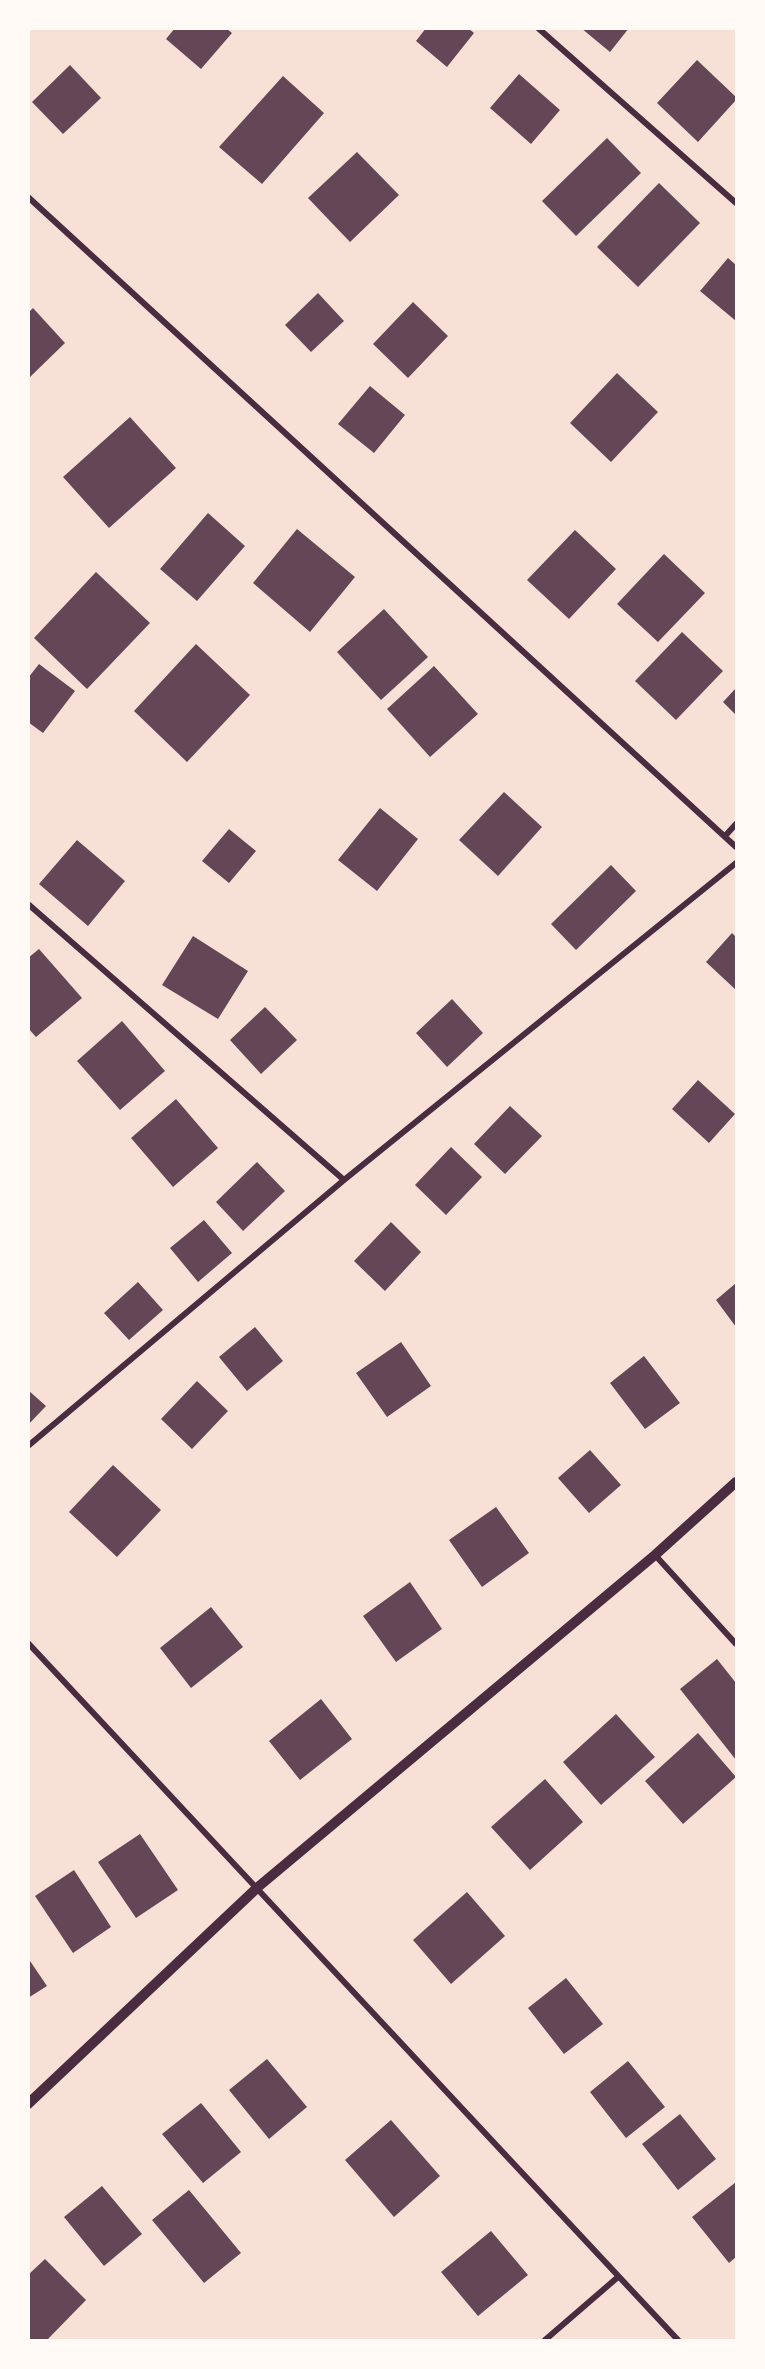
<!DOCTYPE html>
<html>
<head>
<meta charset="utf-8">
<style>
	body { margin:0 }
	#map { position:relative; width:765px; height:2369px; overflow:hidden; background:#f7e1d7; font-family:Overpass,sans-serif }
	canvas { display:block }
	.frame { position:absolute; inset:0; border:30px solid #fffaf5; pointer-events:none }
</style>
</head>
<body>
<div id="map">
<canvas width="765" height="2369"></canvas>
<div class="frame"></div>
</div>
<script>
const c = document.querySelector('canvas').getContext('2d');
c.lineJoin = 'round';
function fill(path, color) {
  c.fillStyle = color;
  c.fill(path, 'evenodd');
}
function poly(rows) {
  const path = new Path2D();
  for (const r of rows) {
    path.moveTo(r[0], r[1]);
    for (let i = 2; i < r.length; i += 2) path.lineTo(r[i], r[i + 1]);
  }
  return path;
}
function trace(path, color, width, dash) {
  c.strokeStyle = color;
  c.lineWidth = width;
  c.lineCap = dash ? 'butt' : 'round';
  c.setLineDash(dash || []);
  c.stroke(path);
}
fill(poly([
	[175,28,226,28,232,33,201,69,166,39],
	[426,28,468,28,474,33,447,67,416,41],
	[581,28,629,28,610,52],
	[697,60,736,97,736,100,698,142,657,103],
	[70,65,101,98,63,134,32,102],
	[519,74,560,110,531,144,490,108],
	[283,76,324,113,262,184,219,147],
	[607,138,641,173,576,236,542,201],
	[357,152,399,195,350,242,308,198],
	[659,183,700,223,638,287,597,247],
	[728,258,736,265,736,321,700,291],
	[318,293,344,321,311,352,285,325],
	[413,302,448,336,408,378,373,344],
	[33,308,65,343,30,377,28,313],
	[617,373,658,412,611,462,570,423],
	[370,386,405,415,374,453,338,424],
	[130,417,176,468,109,528,63,477],
	[208,513,245,546,197,601,160,569],
	[297,529,355,577,310,632,253,583],
	[575,530,616,569,569,619,527,580],
	[664,554,705,593,658,642,617,604],
	[96,572,150,623,87,689,34,638],
	[384,609,428,657,381,700,337,652],
	[682,632,723,671,676,720,635,681],
	[196,644,250,695,187,762,134,711],
	[39,664,75,691,43,733,28,722,28,678],
	[434,666,478,714,430,757,387,709],
	[736,688,736,715,723,702],
	[504,792,542,827,498,876,459,840],
	[380,808,418,839,377,891,338,860],
	[229,829,256,851,229,883,202,861],
	[77,840,125,881,88,926,39,884],
	[611,865,636,891,576,950,551,924],
	[732,933,736,937,736,990,706,962],
	[193,936,248,971,218,1019,162,985],
	[39,949,82,998,36,1037,28,1028,28,958],
	[452,999,483,1033,447,1067,416,1033],
	[265,1007,297,1040,261,1074,230,1040],
	[122,1021,165,1071,120,1110,77,1061],
	[698,1080,735,1114,709,1143,672,1109],
	[176,1099,218,1148,173,1187,131,1138],
	[510,1106,542,1136,505,1174,474,1144],
	[451,1147,482,1177,446,1215,415,1185],
	[257,1162,285,1191,243,1231,216,1202],
	[204,1220,232,1253,198,1282,170,1248],
	[391,1222,421,1252,385,1291,354,1261],
	[138,1282,163,1310,129,1340,104,1313],
	[736,1283,736,1327,716,1300],
	[255,1327,283,1361,247,1391,219,1357],
	[401,1342,431,1386,387,1417,356,1373],
	[644,1356,680,1403,645,1429,610,1383],
	[197,1381,228,1411,192,1449,161,1419],
	[28,1390,46,1406,28,1425],
	[590,1450,621,1485,589,1513,558,1478],
	[113,1465,161,1510,117,1557,69,1512],
	[496,1507,529,1553,482,1587,449,1540],
	[410,1582,442,1629,396,1662,363,1616],
	[211,1607,243,1647,191,1688,160,1648],
	[717,1659,736,1683,736,1760,680,1689],
	[321,1699,352,1739,300,1780,269,1741],
	[616,1714,655,1757,601,1805,563,1762],
	[698,1733,736,1777,683,1824,645,1781],
	[545,1779,583,1822,530,1870,491,1827],
	[140,1834,178,1890,136,1918,98,1862],
	[74,1870,111,1927,73,1953,35,1896],
	[467,1892,505,1936,451,1984,413,1940],
	[28,1958,47,1986,28,1998],
	[566,1978,603,2024,564,2054,528,2008],
	[267,2059,307,2107,269,2139,229,2090],
	[628,2061,665,2107,626,2138,590,2092],
	[201,2103,241,2152,203,2183,162,2134],
	[680,2114,716,2159,678,2190,642,2144],
	[391,2120,440,2176,394,2217,345,2160],
	[736,2182,736,2257,729,2263,692,2217],
	[102,2186,142,2234,104,2266,64,2217],
	[189,2190,241,2253,204,2283,152,2220],
	[491,2231,528,2275,478,2316,441,2272],
	[45,2259,86,2300,47,2340,28,2340,28,2275]
]), '#644757');
trace(poly([
	[538,28,736,203],
	[28,197,736,847],
	[725,836,736,824],
	[28,904,344,1180],
	[28,1446,344,1180,736,863],
	[655,1555,736,1644],
	[28,1643,678,2340],
	[545,2340,618,2277]
]), '#4a2c40', 6);
trace(poly([
	[28,2104,258,1887,655,1555,736,1482]
]), '#4a2c40', 10);
</script>
</body>
</html>
